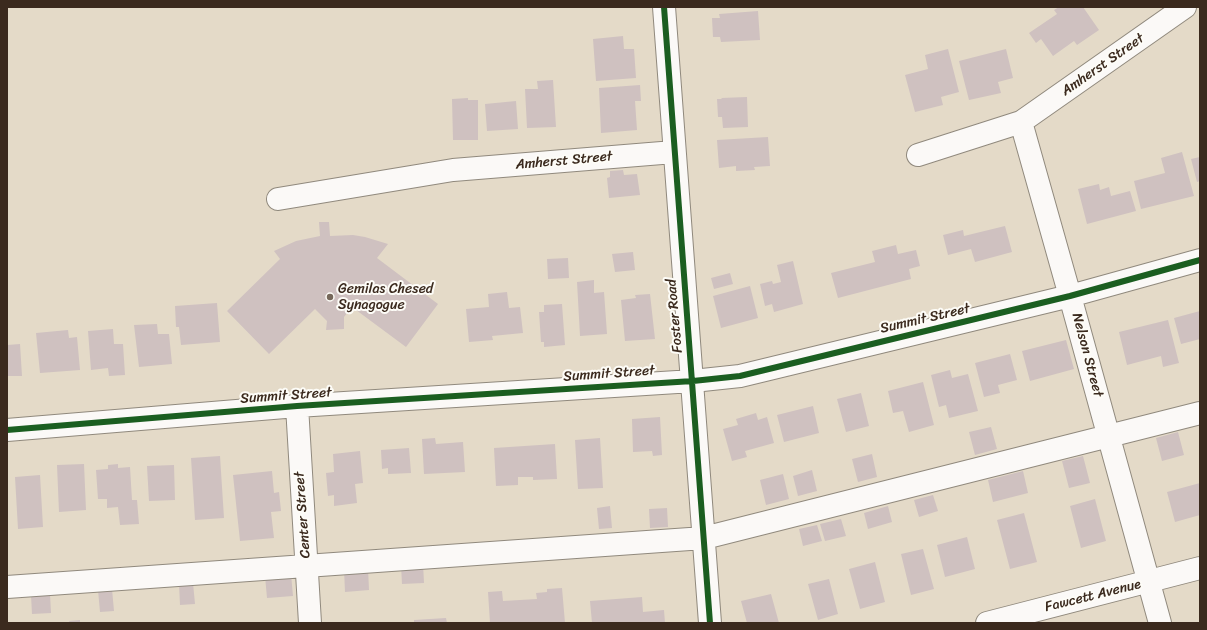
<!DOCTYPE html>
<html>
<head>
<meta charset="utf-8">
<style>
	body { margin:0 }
	#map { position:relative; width:1207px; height:630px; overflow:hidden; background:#e4dac8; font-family:Sriracha,sans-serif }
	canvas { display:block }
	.frame { position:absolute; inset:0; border:8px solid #3b2a1e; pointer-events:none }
</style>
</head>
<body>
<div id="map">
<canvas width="1207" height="630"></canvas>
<div class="frame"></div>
</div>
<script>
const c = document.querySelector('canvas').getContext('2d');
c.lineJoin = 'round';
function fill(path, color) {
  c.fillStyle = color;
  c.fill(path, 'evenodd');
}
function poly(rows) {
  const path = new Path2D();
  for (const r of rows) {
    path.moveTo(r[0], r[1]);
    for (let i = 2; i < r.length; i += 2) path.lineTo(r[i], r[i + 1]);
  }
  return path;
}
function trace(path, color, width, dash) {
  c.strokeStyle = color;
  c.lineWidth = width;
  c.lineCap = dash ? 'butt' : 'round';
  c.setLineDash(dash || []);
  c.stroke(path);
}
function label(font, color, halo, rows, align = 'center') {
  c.font = font + ' Sriracha,sans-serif';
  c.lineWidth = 4;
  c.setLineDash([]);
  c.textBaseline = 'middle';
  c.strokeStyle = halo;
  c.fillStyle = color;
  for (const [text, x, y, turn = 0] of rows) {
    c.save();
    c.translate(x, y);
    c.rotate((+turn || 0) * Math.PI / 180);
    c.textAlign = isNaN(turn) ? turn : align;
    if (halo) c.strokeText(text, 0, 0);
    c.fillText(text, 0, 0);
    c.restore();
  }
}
fill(poly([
	[1059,7,1083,7,1099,30,1077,45,1074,41,1053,56,1041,39,1036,43,1029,33,1057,14,1054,10],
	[758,11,760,40,721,42,720,37,713,37,712,18,720,18,719,14],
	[623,36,624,49,634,49,636,78,596,81,593,39],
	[948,49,959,92,941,97,943,105,915,112,905,75,928,69,925,55],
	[1006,49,1013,78,998,82,1001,93,969,100,959,61],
	[553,80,556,127,527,128,525,89,538,89,537,81],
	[640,85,641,101,635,101,637,130,601,133,599,88],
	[747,97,748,127,723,128,722,117,718,117,717,99,722,99,721,98],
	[468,98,468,100,478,100,478,140,453,140,452,99],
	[516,101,518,129,487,131,485,104],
	[768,137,770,166,754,167,755,170,736,171,736,166,719,168,717,140],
	[1182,152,1194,196,1141,209,1134,181,1165,173,1161,158],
	[1200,157,1200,181,1197,182,1191,159],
	[623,170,624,175,637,174,640,195,609,198,607,178,610,177,610,171],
	[1099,184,1100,190,1109,187,1111,196,1130,191,1136,211,1087,224,1078,189],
	[319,222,329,222,330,236,353,235,365,237,388,244,377,258,438,304,406,347,352,307,344,317,344,329,326,330,327,321,315,309,269,354,227,311,280,259,274,251,296,241,320,236],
	[1005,226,1012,252,975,262,971,249,948,255,943,235,963,230,964,236],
	[896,245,898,254,916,250,920,266,909,269,911,279,838,298,831,273,875,262,872,251],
	[633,252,635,270,615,272,612,254],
	[568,258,569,278,548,279,547,259],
	[793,261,803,304,774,312,772,304,765,306,760,284,772,281,773,284,781,282,777,265],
	[730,273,733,284,714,289,711,278],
	[594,280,594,293,604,292,607,334,580,336,577,282],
	[750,286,758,318,721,328,713,296],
	[507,292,509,308,520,307,523,333,492,336,493,340,469,342,466,309,489,307,488,294],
	[650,294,655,339,625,341,621,300,636,298,635,295],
	[217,303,220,342,181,345,179,327,176,327,175,306],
	[562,304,565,345,544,347,544,342,541,342,539,312,544,312,544,305],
	[1200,311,1200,339,1181,344,1174,318],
	[1168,320,1179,363,1163,367,1161,356,1127,365,1119,332],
	[157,324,158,334,169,334,172,364,139,367,134,325],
	[113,329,114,344,123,344,125,375,109,376,108,368,91,370,88,331],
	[68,330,69,338,77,337,80,370,40,373,36,333],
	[1066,340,1074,369,1030,381,1022,351],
	[20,344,22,376,7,376,7,345],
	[1010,354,1017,380,998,385,1000,393,984,397,975,363],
	[950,370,952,378,968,374,978,411,949,418,946,405,939,407,931,375],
	[923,382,934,425,909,432,903,411,893,413,888,391],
	[861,393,869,426,846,432,837,399],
	[813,406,819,433,784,442,777,415],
	[756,413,758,420,767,417,774,443,745,451,747,457,732,461,723,429,738,425,736,419],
	[660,417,662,455,653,456,652,451,633,452,632,419],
	[991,427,997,449,975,455,969,432],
	[1178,432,1184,455,1162,461,1156,438],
	[435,438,436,444,463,442,465,472,424,474,422,439],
	[600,438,603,488,578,489,575,440],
	[555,444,557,479,533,480,533,477,518,477,518,485,496,486,494,448],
	[409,448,411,473,388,474,388,468,382,469,381,450],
	[360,451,363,483,355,484,357,503,334,506,334,495,328,496,326,473,334,472,333,454],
	[872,454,877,477,858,482,852,459],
	[220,456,224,518,195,520,191,458],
	[1083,456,1090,483,1069,488,1062,461],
	[84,464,86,510,59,512,57,465],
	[118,464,118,468,130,467,132,500,137,500,139,524,120,525,118,507,107,508,107,499,98,499,96,470,108,469,108,465],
	[174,465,175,500,149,501,147,466],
	[812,470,817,491,798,496,793,476],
	[272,471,274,493,279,492,281,511,271,512,274,538,240,541,233,475],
	[1023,471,1028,493,993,502,988,480],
	[783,474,789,499,766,505,760,480],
	[40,475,43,527,18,529,15,477],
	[1200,483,1200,515,1175,522,1167,492],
	[933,495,938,511,919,517,914,500],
	[1095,499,1106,541,1081,548,1070,506],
	[610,506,612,528,599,529,597,508],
	[888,506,892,522,868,529,864,513],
	[667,508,668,527,650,528,649,509],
	[1024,513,1037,562,1010,569,997,520],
	[841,519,846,536,825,541,820,524],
	[817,525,822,541,803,546,799,529],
	[967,537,975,569,945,577,937,545],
	[923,549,934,589,911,595,901,554],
	[875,562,885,602,860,609,849,569],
	[423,564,424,583,402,584,401,565],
	[368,568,369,590,345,592,344,569],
	[291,574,293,596,267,598,265,576],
	[829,579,838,614,818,620,808,584],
	[193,583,195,604,180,605,179,584],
	[562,588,565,623,490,623,488,592,502,591,503,601,537,599,536,593,547,592,547,589],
	[112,589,114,611,100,612,98,590],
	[50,594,51,613,32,614,31,595],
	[771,594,779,623,747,623,741,601],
	[642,597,643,612,664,610,665,623,592,623,590,601],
	[446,618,447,623,414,623,414,620],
	[80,620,80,623,70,623,69,621]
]), '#cfc1c0');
const minor = poly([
	[664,7,710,623],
	[1021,122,1070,296,1160,623],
	[918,155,1021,122,1185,7],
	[278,199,453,170,674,152],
	[297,406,310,623],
	[7,430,297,406,693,381,740,376,1070,296,1200,260],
	[7,587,704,538,1200,413],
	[987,623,1200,568]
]);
trace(minor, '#90897d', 24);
trace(minor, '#fbf9f7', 22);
trace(poly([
	[664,7,710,623],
	[7,430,297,406,693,381,740,376,1070,296,1200,260]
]), '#1b5e20', 6);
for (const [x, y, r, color] of [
	[330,297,4,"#76685a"]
]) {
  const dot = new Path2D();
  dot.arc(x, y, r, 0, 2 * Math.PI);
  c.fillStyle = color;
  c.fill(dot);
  trace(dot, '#fdfcf7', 1.5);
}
label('14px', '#3b2a1e', '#fdfcf7', [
	["Amherst Street",1103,65,-35],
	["Amherst Street",564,161,-5],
	["Foster Road",675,316,-95],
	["Summit Street",925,319,-13],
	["Nelson Street",1087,355,75],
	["Summit Street",609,374,-4],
	["Summit Street",286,396,-4],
	["Center Street",303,515,-94],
	["Fawcett Avenue",1093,596,-14]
]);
label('14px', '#3b2a1e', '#fdfcf7', [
	["Gemilas Chesed",338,289],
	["Synagogue",338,305]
], 'left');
</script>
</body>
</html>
